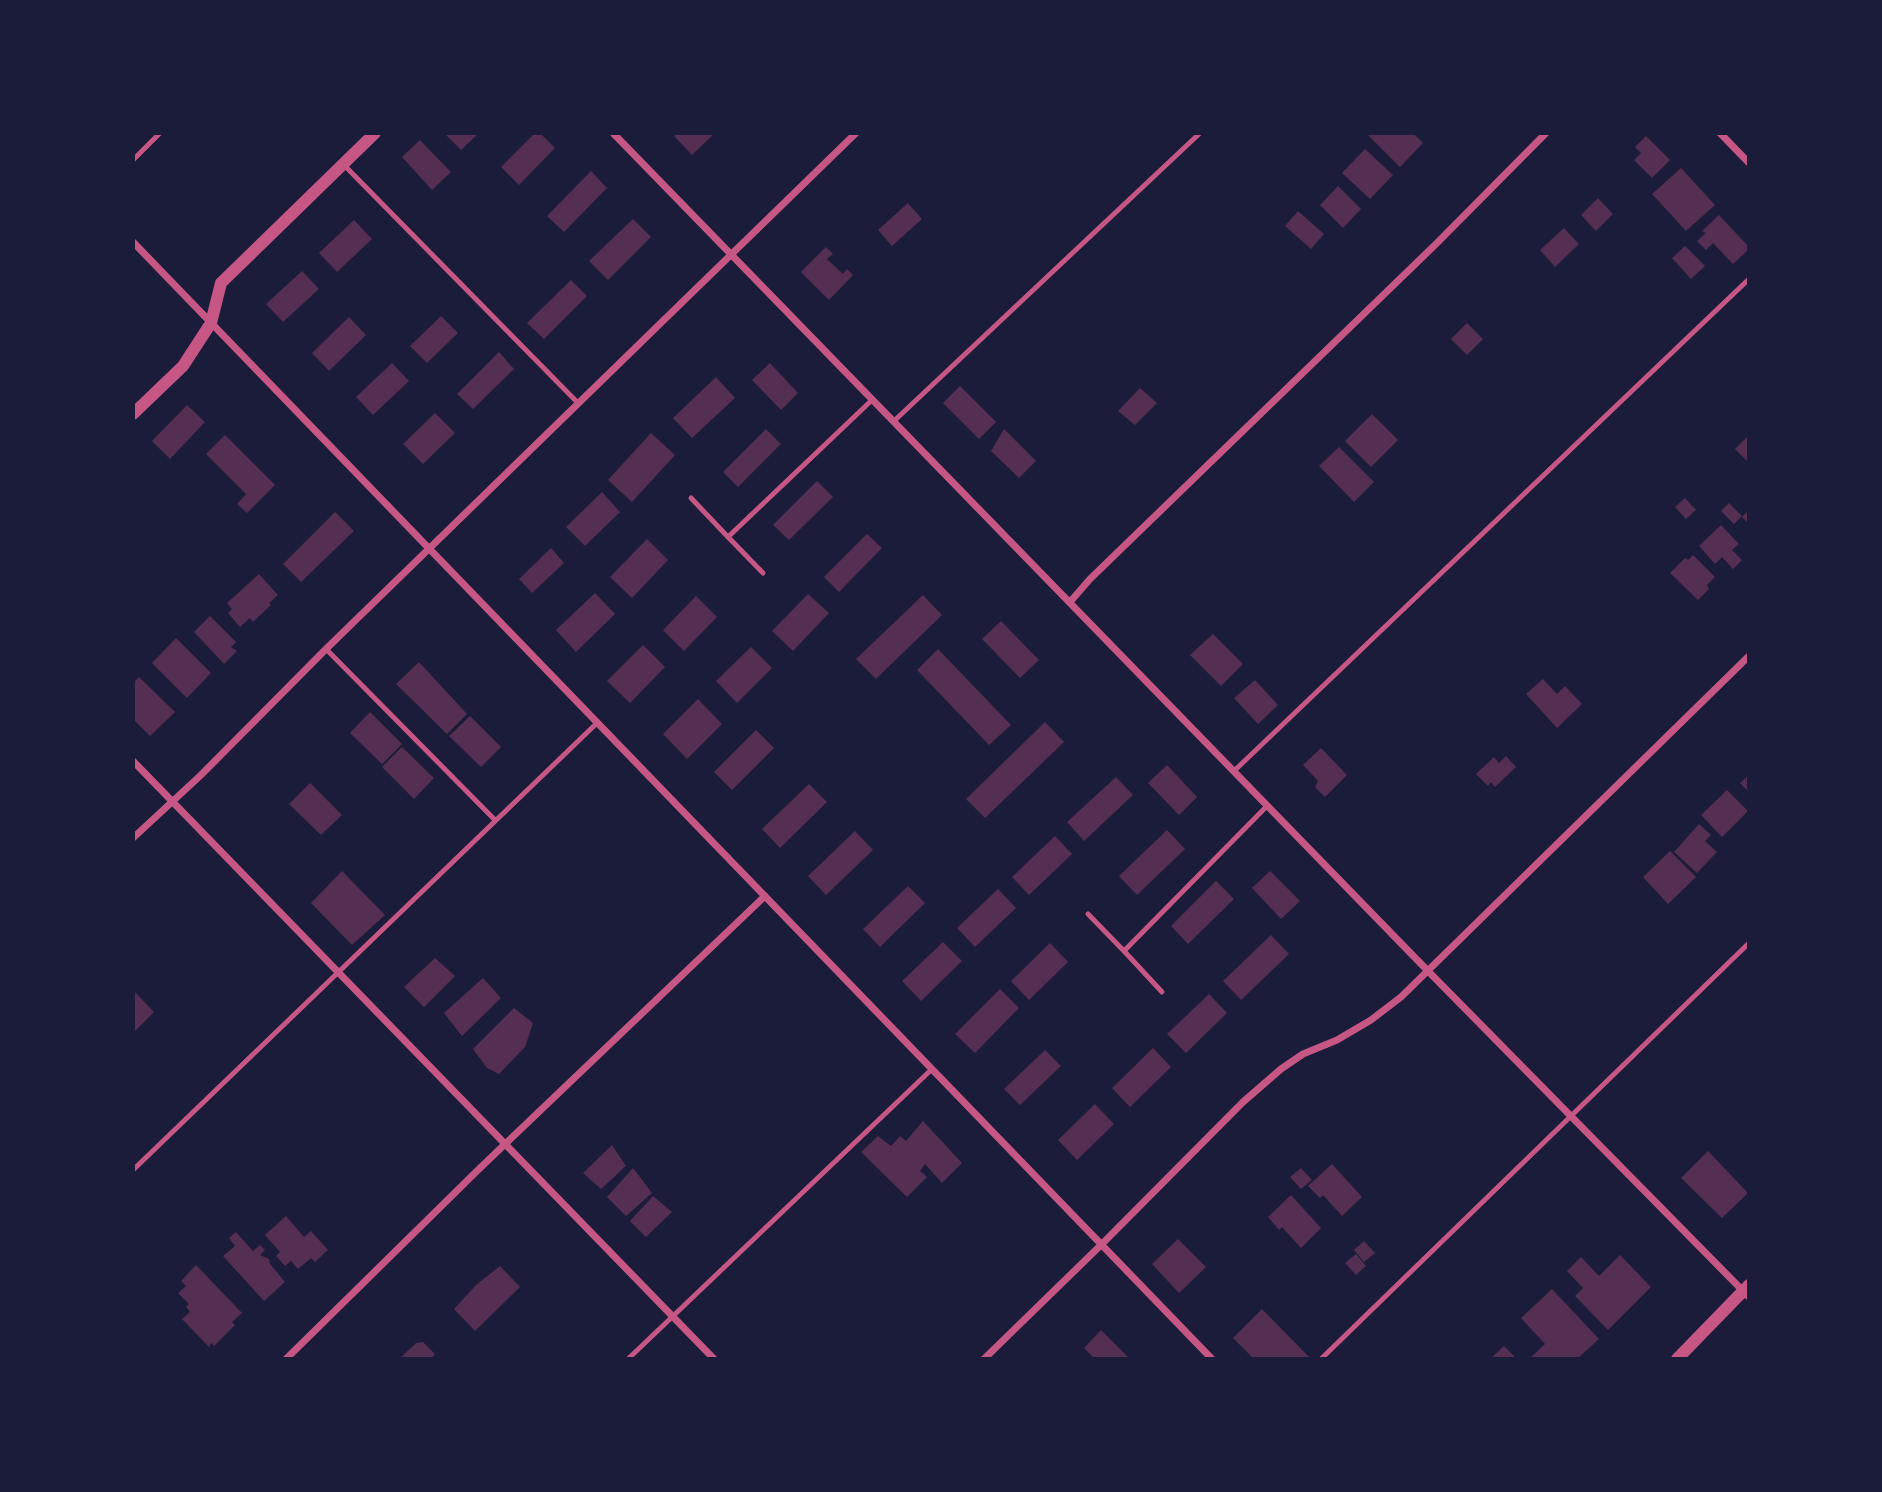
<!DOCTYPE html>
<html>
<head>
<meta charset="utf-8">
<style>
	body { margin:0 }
	#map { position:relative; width:1882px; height:1492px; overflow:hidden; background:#1b1b3a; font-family:Ubuntu,sans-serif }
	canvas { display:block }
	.frame { position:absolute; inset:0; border:135px solid #1b1b3a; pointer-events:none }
</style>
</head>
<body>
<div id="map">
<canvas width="1882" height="1492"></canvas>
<div class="frame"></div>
</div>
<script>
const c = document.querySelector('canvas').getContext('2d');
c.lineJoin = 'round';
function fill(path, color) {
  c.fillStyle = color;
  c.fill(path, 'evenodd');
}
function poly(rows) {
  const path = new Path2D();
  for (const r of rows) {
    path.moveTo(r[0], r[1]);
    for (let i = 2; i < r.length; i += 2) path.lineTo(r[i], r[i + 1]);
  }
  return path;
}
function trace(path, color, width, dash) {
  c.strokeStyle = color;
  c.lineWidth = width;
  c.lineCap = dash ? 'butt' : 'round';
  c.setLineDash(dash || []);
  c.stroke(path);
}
fill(poly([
	[444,133,479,133,461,150],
	[535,133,540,133,555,148,519,185,501,167],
	[677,133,715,133,692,155,674,136],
	[1366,133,1413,133,1423,143,1400,167],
	[1646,136,1670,160,1652,178,1634,160,1641,153,1635,147],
	[420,140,451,172,432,190,402,157],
	[1365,149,1393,175,1370,199,1342,173],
	[1681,168,1715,205,1686,231,1652,194],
	[591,171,607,188,564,232,547,216],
	[1338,186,1361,209,1343,228,1320,205],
	[1598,198,1613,214,1596,231,1581,215],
	[908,203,922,219,892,246,878,230],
	[1298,211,1324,234,1311,249,1285,226],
	[1719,215,1749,247,1749,249,1733,264,1713,243,1706,250,1697,241,1706,233,1702,231],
	[633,219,651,237,608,280,589,261],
	[354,220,372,239,337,272,319,253],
	[1564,228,1579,244,1555,267,1540,250],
	[1685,246,1705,266,1691,279,1672,258],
	[826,247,833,254,827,259,843,274,847,269,853,275,829,300,801,272],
	[302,271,319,289,283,322,266,304],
	[571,280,587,296,544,339,527,323],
	[441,316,458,333,427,363,410,346],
	[349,317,366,335,329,371,312,353],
	[1467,323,1483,339,1467,355,1451,339],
	[499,352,514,369,473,409,457,394],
	[392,363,409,381,373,415,356,397],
	[770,363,798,393,781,410,752,380],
	[716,377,735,398,692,438,673,418],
	[960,386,996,422,979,439,943,403],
	[1140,388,1157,403,1135,425,1118,411],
	[187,405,205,422,170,459,152,441],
	[435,413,455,433,423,464,403,444],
	[1372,414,1398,440,1371,467,1345,441],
	[766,429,781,444,738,487,723,472],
	[1004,429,1036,461,1019,478,991,451],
	[651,433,675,455,632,502,608,480],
	[225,435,275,485,247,513,237,504,246,494,206,454],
	[1749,435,1749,463,1735,449],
	[1339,447,1374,482,1354,502,1319,466],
	[817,481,833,497,789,540,773,525],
	[602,492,620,512,585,546,566,527],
	[1685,498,1696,510,1686,519,1675,507],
	[1729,503,1742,516,1734,524,1721,511],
	[1749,510,1749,524,1742,517],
	[335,512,354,531,301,582,283,564],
	[1721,525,1739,544,1732,550,1742,560,1733,569,1722,557,1715,564,1699,546],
	[867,534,882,548,839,592,824,577],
	[647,539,668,560,632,598,610,577],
	[551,548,564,563,532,593,519,579],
	[1693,555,1715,577,1707,585,1709,589,1698,600,1670,573,1685,558,1688,560],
	[259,574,278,595,269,603,271,605,253,622,250,618,240,627,228,613,232,609,227,603],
	[595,593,615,614,576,652,556,630],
	[808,594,829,613,793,651,772,631],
	[923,595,942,615,876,679,856,659],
	[696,596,717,617,684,651,663,630],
	[210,616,236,642,231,647,237,651,224,664,194,632],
	[1001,621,1039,660,1020,678,982,639],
	[1213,634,1243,664,1221,686,1190,655],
	[176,638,211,673,187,698,152,663],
	[643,645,665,667,630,703,607,681],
	[751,647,772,668,737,703,716,681],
	[938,649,1011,725,989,745,917,670],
	[419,662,467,714,447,734,396,684],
	[139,677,175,712,150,736,133,719,133,683],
	[1543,679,1557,694,1565,686,1582,704,1557,728,1526,694],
	[1255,680,1278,705,1258,724,1234,698],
	[698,699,722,724,687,759,663,734],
	[370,712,402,744,382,764,350,733],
	[470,716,501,747,481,767,449,736],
	[1045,722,1064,742,985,818,966,799],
	[756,730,774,748,732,790,714,772],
	[402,747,434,778,414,799,382,767],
	[1321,748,1347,775,1325,797,1315,787,1318,781,1303,765],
	[1506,756,1516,767,1495,787,1491,782,1488,786,1476,774,1494,757,1499,763],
	[1167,765,1197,797,1179,815,1148,783],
	[1749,775,1749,792,1740,783],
	[1116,777,1133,795,1084,841,1067,822],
	[310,783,342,815,321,835,289,804],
	[809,784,827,802,780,848,762,829],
	[1727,790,1748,811,1722,837,1701,815],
	[1699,824,1711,835,1705,841,1717,852,1697,873,1674,852],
	[1167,830,1185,849,1137,895,1119,876],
	[855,831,873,850,826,895,808,876],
	[1055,836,1072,854,1029,895,1012,877],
	[1670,851,1696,877,1668,904,1643,877],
	[342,871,385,915,352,945,311,903],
	[1270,871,1300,901,1281,919,1252,888],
	[1216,881,1234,899,1188,944,1171,926],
	[908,886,925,903,880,947,863,929],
	[998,889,1016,908,975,947,957,928],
	[1271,935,1289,954,1241,1000,1223,981],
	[943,942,962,961,921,1001,902,981],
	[1050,943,1068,962,1029,1000,1011,981],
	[435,958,455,976,424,1007,404,987],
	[483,978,501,998,462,1036,444,1013],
	[1000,989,1019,1008,975,1053,955,1034],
	[133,990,154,1012,135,1031,133,1029],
	[1209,994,1227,1013,1186,1053,1167,1034],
	[514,1008,533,1023,525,1047,499,1074,487,1068,473,1049],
	[1153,1048,1171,1067,1130,1107,1112,1088],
	[1045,1050,1061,1066,1020,1105,1004,1089],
	[1095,1104,1114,1124,1077,1160,1058,1140],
	[923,1121,962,1163,942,1183,925,1164,920,1171,927,1177,907,1197,861,1152,878,1136,891,1146,900,1136,906,1141],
	[612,1145,626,1166,601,1189,583,1173],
	[1708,1151,1748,1193,1722,1218,1681,1178],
	[1332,1164,1362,1197,1342,1216,1323,1195,1320,1198,1308,1186],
	[633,1168,652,1193,626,1216,607,1197],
	[1301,1168,1312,1180,1301,1189,1290,1177],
	[1291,1195,1321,1228,1301,1248,1282,1227,1279,1230,1268,1217],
	[653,1196,672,1212,646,1237,630,1221],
	[286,1216,304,1237,311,1231,328,1250,315,1262,311,1258,298,1269,291,1261,285,1266,276,1256,280,1252,265,1235],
	[236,1232,253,1251,260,1245,265,1250,260,1255,269,1259,270,1264,285,1282,264,1301,223,1256,235,1246,229,1238],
	[1178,1239,1206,1267,1179,1293,1152,1264],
	[1364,1241,1375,1253,1364,1262,1354,1250],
	[1356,1254,1366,1266,1356,1275,1345,1263],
	[1620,1255,1651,1287,1608,1330,1575,1296,1583,1288,1567,1271,1581,1257,1599,1276],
	[196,1265,242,1313,232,1322,235,1325,214,1346,211,1343,209,1347,182,1319,190,1312,186,1307,189,1304,178,1293,186,1286,181,1281],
	[500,1266,520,1287,475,1331,454,1309,476,1285],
	[1552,1289,1599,1339,1577,1359,1529,1359,1545,1344,1521,1318],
	[1262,1309,1310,1358,1308,1359,1254,1359,1233,1338],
	[1101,1330,1130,1359,1095,1359,1084,1348],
	[423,1342,435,1354,431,1359,399,1359,416,1343],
	[1504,1346,1517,1359,1490,1359]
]), '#542f53');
trace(poly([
	[133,160,160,133],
	[343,164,578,403],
	[894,421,1200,133],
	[691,498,728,537],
	[763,573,728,537,873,399],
	[326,649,495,820],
	[1234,771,1749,279],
	[1088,914,1124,951],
	[1162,992,1124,951,1267,806],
	[133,1170,598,722],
	[628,1359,932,1069],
	[1321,1359,1749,943]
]), '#c65784', 5);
trace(poly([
	[613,133,1427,970,1749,1297],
	[1720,133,1749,163],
	[133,242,1212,1359],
	[1070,602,1090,579,1437,243,1546,133],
	[133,761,714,1359],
	[133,838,201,775,326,649,856,133],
	[286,1359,479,1169,765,896],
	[984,1359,1102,1244,1243,1102,1281,1069,1303,1054,1337,1040,1371,1020,1401,997,1749,656]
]), '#c65784', 7);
trace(poly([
	[133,414,183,366,211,323,221,283,375,133],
	[1677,1359,1749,1285]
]), '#c65784', 12);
</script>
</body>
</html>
